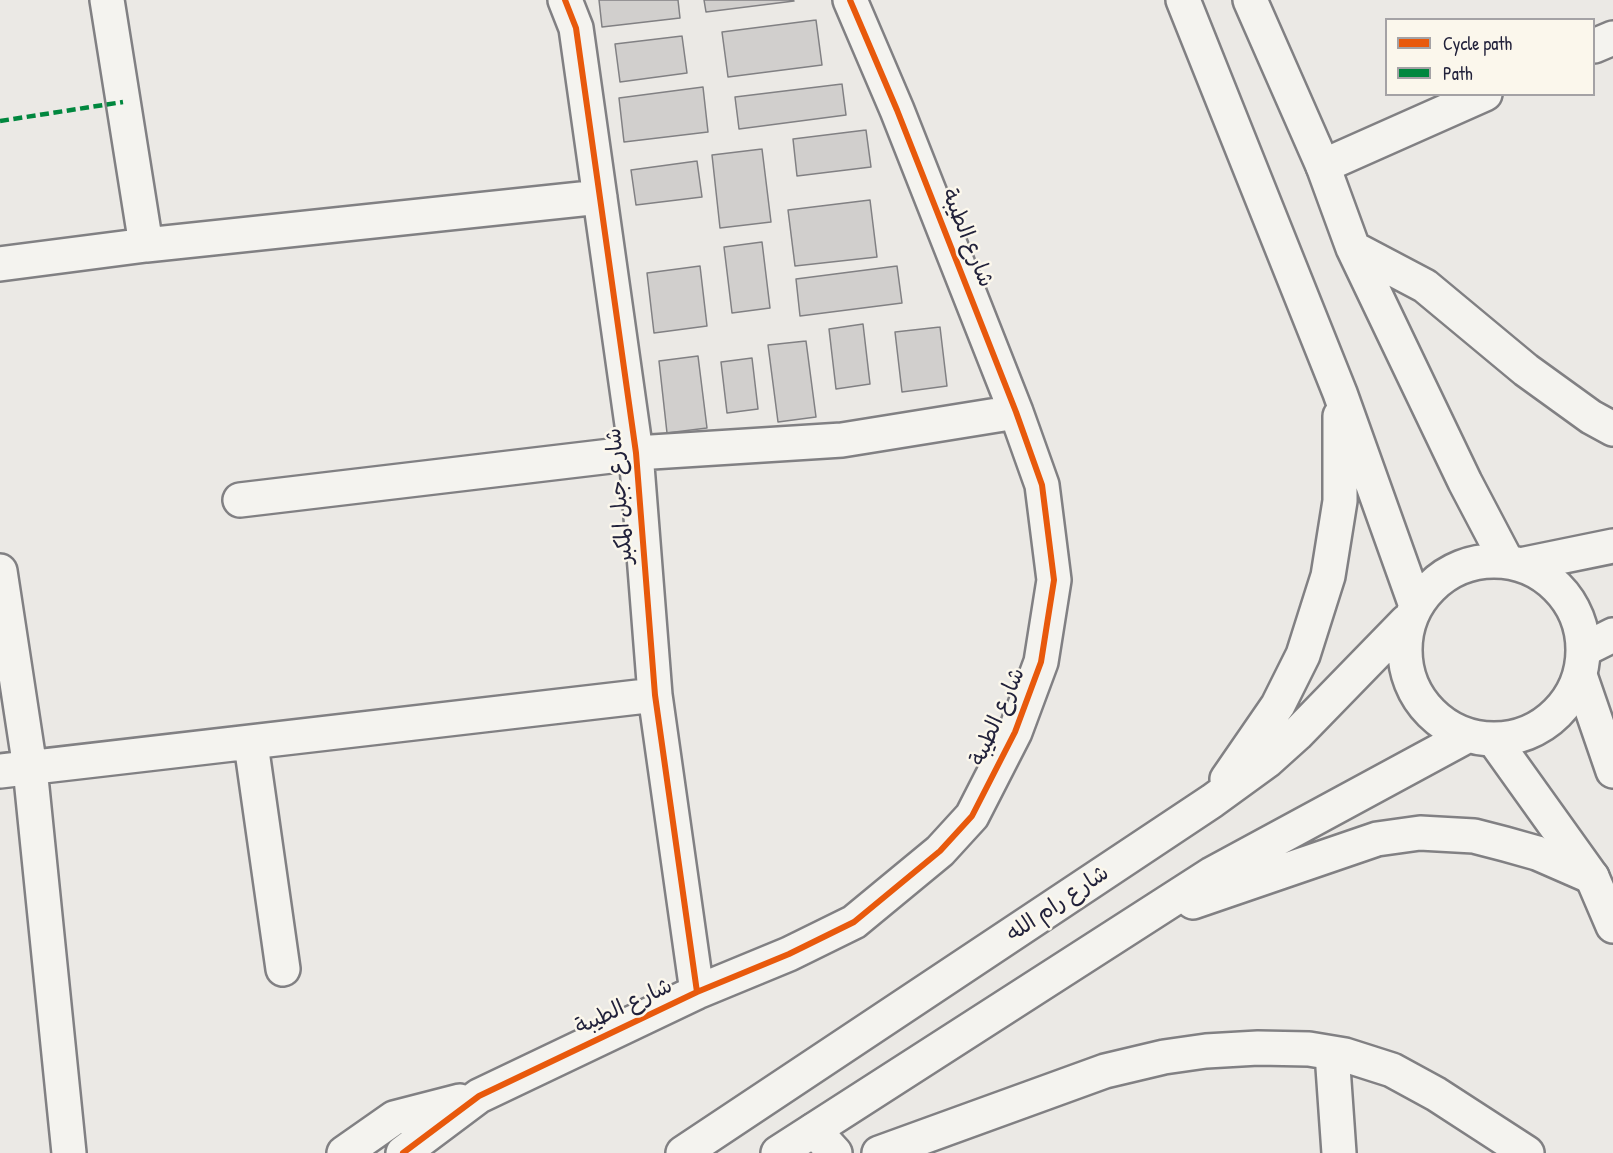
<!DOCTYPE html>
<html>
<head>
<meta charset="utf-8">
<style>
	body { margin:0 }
	#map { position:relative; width:1613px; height:1153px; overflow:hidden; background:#ebe9e5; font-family:"Patrick Hand",sans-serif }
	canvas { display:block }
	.legend { position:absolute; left:1385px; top:18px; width:210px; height:78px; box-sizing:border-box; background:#fbf7ec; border:2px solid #a4a2a5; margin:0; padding:8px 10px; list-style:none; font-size:18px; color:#22223b }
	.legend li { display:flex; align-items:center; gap:12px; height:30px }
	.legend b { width:30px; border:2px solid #a4a2a5 }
</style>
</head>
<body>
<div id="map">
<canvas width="1613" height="1153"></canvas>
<ul class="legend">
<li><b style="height:8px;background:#e8590c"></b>Cycle path</li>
<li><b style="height:8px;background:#00873e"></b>Path</li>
</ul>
</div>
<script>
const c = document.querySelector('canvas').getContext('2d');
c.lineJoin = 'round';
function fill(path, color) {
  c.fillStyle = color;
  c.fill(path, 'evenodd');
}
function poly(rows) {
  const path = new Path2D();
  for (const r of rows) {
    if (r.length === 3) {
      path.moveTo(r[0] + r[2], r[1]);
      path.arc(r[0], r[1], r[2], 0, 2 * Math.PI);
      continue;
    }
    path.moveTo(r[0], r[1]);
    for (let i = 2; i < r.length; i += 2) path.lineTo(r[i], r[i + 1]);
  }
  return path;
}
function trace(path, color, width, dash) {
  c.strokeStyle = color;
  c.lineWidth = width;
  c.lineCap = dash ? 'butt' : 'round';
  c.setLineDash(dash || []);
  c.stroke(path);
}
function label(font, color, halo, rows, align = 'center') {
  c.font = font + ' "Patrick Hand","Playpen Sans Arabic",sans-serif';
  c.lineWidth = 5;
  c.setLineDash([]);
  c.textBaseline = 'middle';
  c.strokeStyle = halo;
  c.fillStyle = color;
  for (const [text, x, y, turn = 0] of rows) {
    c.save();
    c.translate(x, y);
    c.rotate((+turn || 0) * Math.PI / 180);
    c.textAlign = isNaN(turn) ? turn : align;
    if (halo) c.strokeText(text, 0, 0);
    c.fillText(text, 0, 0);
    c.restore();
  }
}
const building = poly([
	[599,0,678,0,680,18,602,27,599,0],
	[704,0,793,0,794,1,706,12,704,0],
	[816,20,822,65,728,77,722,32,816,20],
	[682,36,687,73,620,82,615,44,682,36],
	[842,84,846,115,739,129,735,97,842,84],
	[703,87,708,132,624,142,619,98,703,87],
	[866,130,871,167,797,176,793,139,866,130],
	[762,149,771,222,720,228,712,155,762,149],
	[697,161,702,197,636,205,631,170,697,161],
	[870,200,877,257,795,266,788,210,870,200],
	[762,242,770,308,732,313,724,247,762,242],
	[700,266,707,326,654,333,647,273,700,266],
	[897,266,902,303,800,316,796,279,897,266],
	[863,324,870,384,836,389,829,329,863,324],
	[940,327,947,386,902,392,895,332,940,327],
	[806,341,816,417,778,422,768,345,806,341],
	[698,356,707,428,667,433,659,361,698,356],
	[752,358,758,409,727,413,721,362,752,358]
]);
fill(building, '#d1cfcd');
trace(building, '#818083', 1.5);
const minor = poly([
	[107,0,146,245],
	[565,0,576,28,636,453,655,695,697,992],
	[1594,46,1613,38],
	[1323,166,1485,94],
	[0,264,146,245,600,197],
	[240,500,636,453,842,440,1016,412],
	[1525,564,1613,546],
	[0,571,30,768,69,1153],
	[1585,649,1613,635],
	[1581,678,1613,771],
	[1494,740,1592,877,1613,926],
	[251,744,283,969],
	[0,771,655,695],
	[1332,1053,1339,1153],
	[814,1130,835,1153],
	[344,1153,394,1118,460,1101],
	[403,1153,479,1096,697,992,789,954,854,922,940,851,972,816,1015,732,1041,662,1054,580,1042,485,1016,412,897,110,850,0],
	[879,1153,1105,1071,1164,1057,1206,1051,1258,1048,1309,1049,1345,1055,1392,1070,1436,1094,1527,1153]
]);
const major = poly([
	[1183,0,1340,393,1415,603],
	[1250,0,1323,166,1353,248,1465,482,1506,560],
	[1353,248,1425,286,1526,370,1591,417,1613,429],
	[1494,650,89],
	[1227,779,1278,705,1303,655,1328,576,1340,501,1340,416],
	[1193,902,1377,839,1420,833,1474,836,1505,844,1537,853,1592,877],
	[683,1153,1212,801,1267,761,1297,734,1406,622],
	[778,1153,1212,874,1465,737]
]);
trace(minor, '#818083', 38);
trace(major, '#818083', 38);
trace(minor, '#f4f3ef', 33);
trace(major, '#f4f3ef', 33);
trace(poly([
	[0,121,123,102]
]), '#00873e', 4.5, [9, 4.5]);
trace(poly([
	[565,0,576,28,636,453,655,695,697,992],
	[403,1153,479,1096,697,992,789,954,854,922,940,851,972,816,1015,732,1041,662,1054,580,1042,485,1016,412,897,110,850,0]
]), '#e8590c', 6);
label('22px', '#22223b', '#fbf7ec', [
	["شارع الطيبة",967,238,68],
	["شارع جبل المكبر",620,496,-95],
	["شارع الطيبة",998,717,-66],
	["شارع رام الله",1058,904,-34],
	["شارع الطيبة",624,1007,-25]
]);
</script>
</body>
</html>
